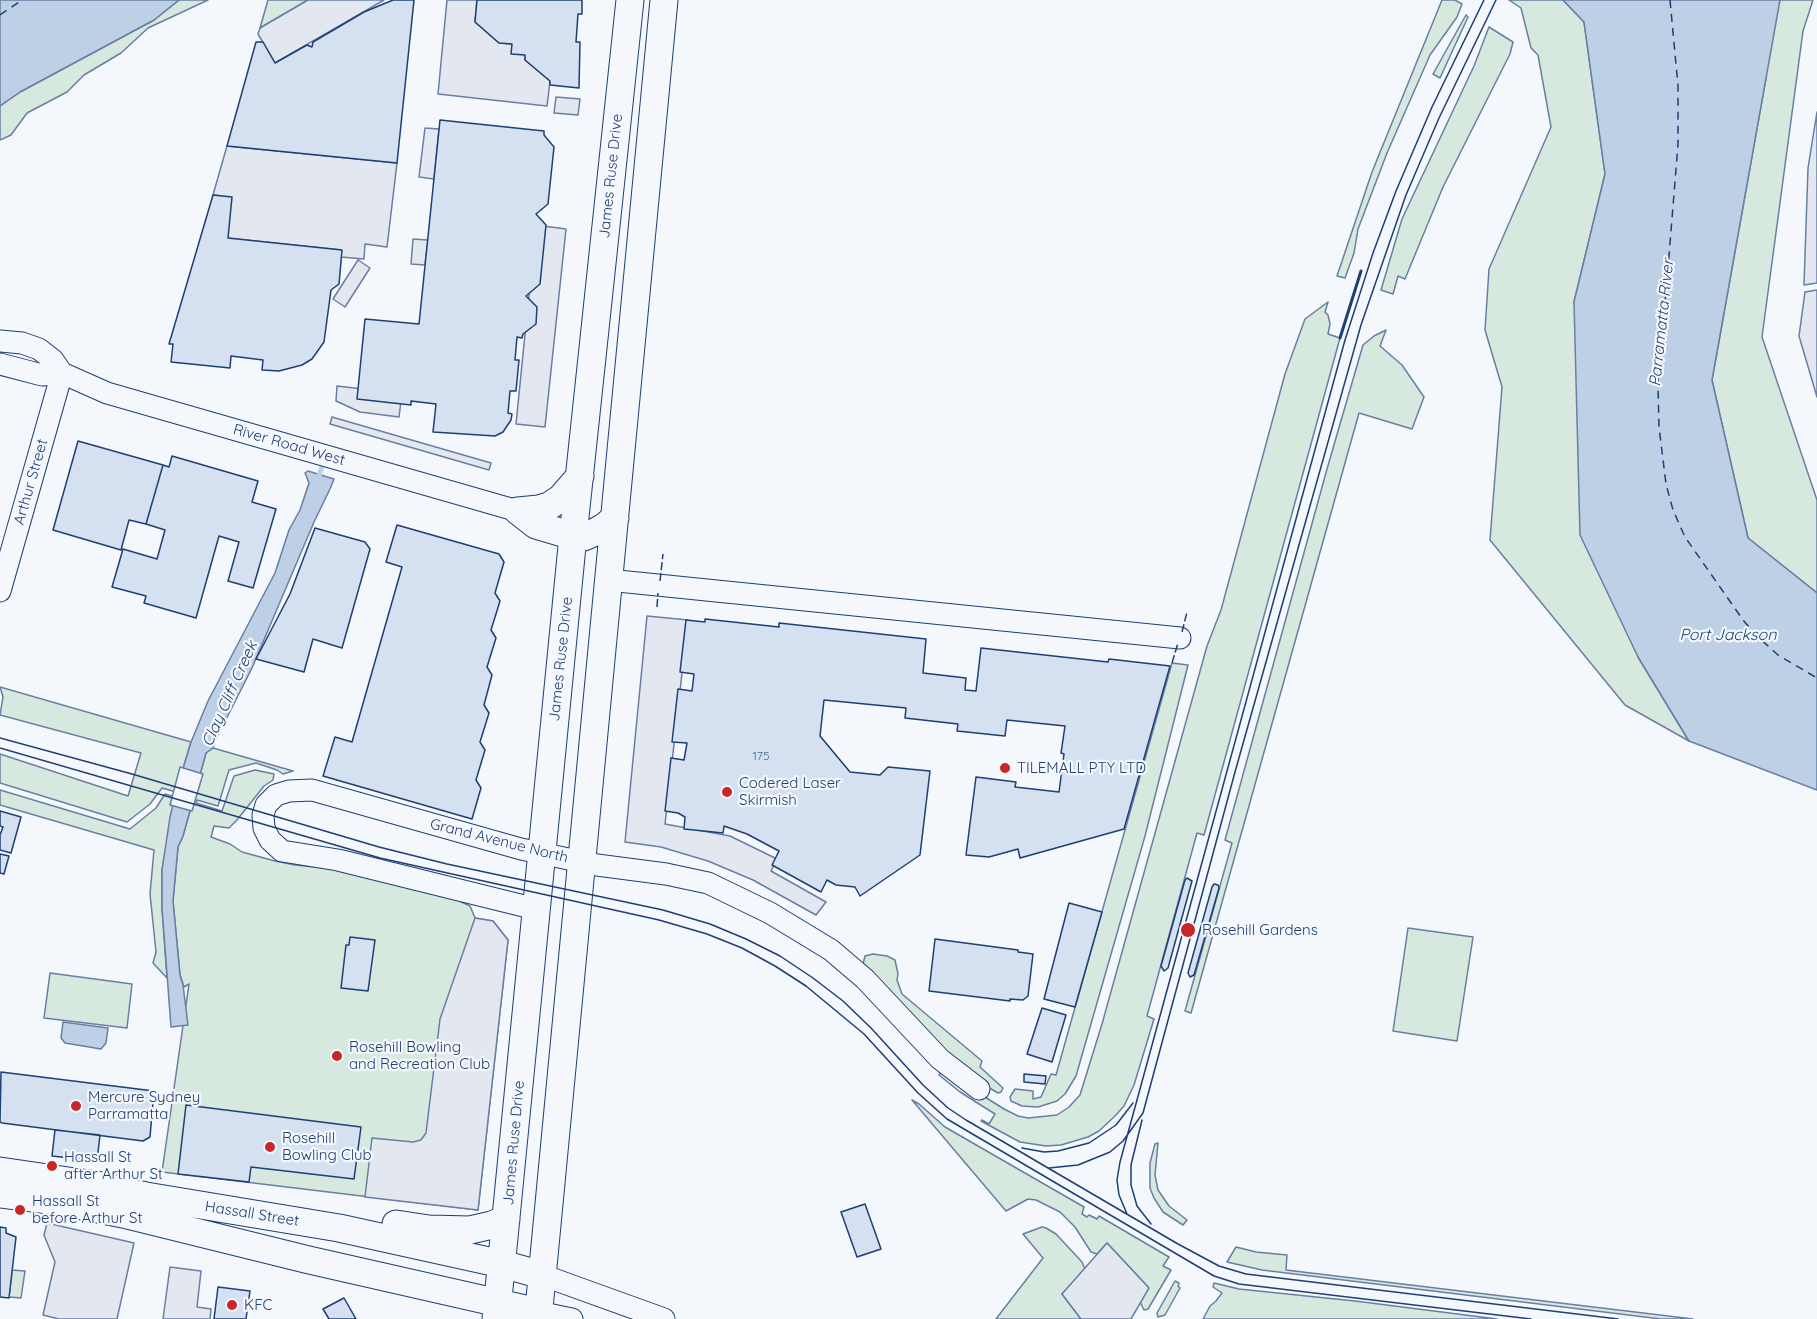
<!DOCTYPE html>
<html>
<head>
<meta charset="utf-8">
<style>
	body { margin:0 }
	canvas { display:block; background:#f4f7fb }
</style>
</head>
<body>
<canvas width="1817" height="1319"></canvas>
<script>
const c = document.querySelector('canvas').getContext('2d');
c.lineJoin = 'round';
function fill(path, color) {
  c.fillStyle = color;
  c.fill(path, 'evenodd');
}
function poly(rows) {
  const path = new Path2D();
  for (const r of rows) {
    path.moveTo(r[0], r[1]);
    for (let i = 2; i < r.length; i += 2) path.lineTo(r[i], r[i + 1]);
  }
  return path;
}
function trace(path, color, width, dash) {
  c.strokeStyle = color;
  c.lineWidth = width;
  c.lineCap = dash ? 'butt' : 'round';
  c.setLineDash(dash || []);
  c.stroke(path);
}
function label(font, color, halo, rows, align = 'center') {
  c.font = font + ' Quicksand,sans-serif';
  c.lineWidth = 4.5;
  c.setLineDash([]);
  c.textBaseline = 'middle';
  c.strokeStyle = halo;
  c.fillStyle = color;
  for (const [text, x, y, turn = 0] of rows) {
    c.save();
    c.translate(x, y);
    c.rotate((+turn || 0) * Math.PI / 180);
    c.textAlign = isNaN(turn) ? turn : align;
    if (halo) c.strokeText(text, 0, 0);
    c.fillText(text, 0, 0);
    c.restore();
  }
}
const green = poly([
	[179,0,208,0,148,28,121,53,84,75,67,92,27,113,11,135,0,140,0,106,20,92,154,20,179,0],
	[268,0,308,0,260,28,268,0],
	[1442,0,1455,0,1462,4,1457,17,1430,55,1387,153,1358,229,1354,253,1345,278,1337,276,1372,172,1442,0],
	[1509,0,1563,0,1584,22,1605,174,1574,302,1638,657,1689,741,1625,705,1490,540,1502,387,1485,330,1489,269,1551,127,1538,55,1531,48,1521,8,1509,0],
	[1772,0,1813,0,1803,31,1762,337,1817,500,1817,593,1748,538,1712,380,1766,78,1763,65,1772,0],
	[1466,15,1468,17,1440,78,1433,74,1466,15],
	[1489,27,1513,42,1510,54,1443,187,1405,279,1398,276,1393,294,1381,290,1402,219,1474,66,1489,27],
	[1328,302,1325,312,1328,315,1330,324,1328,334,1340,338,1204,835,1197,833,1147,1016,1154,1019,1134,1085,1124,1106,1115,1116,1099,1131,1088,1137,1061,1145,1046,1146,1020,1142,981,1121,982,1120,989,1124,995,1114,960,1092,939,1075,942,1070,1004,1109,1018,1116,1028,1118,1057,1115,1069,1107,1080,1095,1102,1024,1207,646,1221,610,1285,374,1305,319,1328,302],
	[1386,330,1380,346,1402,365,1424,397,1412,429,1359,413,1191,1013,1185,1011,1232,843,1225,840,1327,469,1363,345,1374,336,1386,330],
	[1172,663,1188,665,1145,836,1076,1076,1065,1094,1057,1101,1038,1107,1022,1106,1011,1101,1010,1097,1015,1089,1033,1091,1033,1099,1041,1097,1051,1074,1056,1075,1172,663],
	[0,687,191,742,176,792,162,788,150,804,127,822,0,783,0,754,128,796,141,753,0,715,3,697,0,687],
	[213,748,293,771,283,774,277,770,256,763,229,770,218,806,197,800,196,803,222,811,234,776,255,770,274,774,273,780,264,786,237,820,229,828,214,826,211,837,230,844,242,852,275,861,295,865,336,869,455,899,470,906,475,918,493,921,508,940,478,1210,162,1172,189,984,184,987,180,975,173,901,178,847,183,836,206,753,213,748],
	[0,790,130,829,156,808,165,794,175,797,162,870,162,908,167,978,153,963,156,952,150,894,154,850,0,805,0,790],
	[1408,928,1473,937,1457,1041,1393,1031,1408,928],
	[873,954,887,956,895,960,898,974,897,980,902,994,982,1061,980,1067,1003,1088,1001,1092,998,1093,972,1078,883,992,868,968,863,964,865,956,873,954],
	[50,973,132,984,127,1028,44,1018,50,973],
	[912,1100,919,1104,945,1127,1084,1207,1082,1214,1087,1217,1089,1215,1097,1219,1099,1216,1169,1257,1163,1266,1171,1270,1148,1309,1144,1310,1140,1302,1148,1287,1107,1243,1097,1254,1091,1252,1075,1227,1060,1212,1036,1200,1028,1199,1006,1211,912,1100],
	[1158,1143,1155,1175,1158,1190,1169,1206,1187,1220,1183,1225,1163,1212,1154,1198,1150,1188,1150,1163,1155,1144,1158,1143],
	[1042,1227,1046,1228,1056,1234,1082,1262,1085,1269,1062,1294,1081,1319,996,1319,1043,1258,1023,1234,1042,1227],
	[1236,1247,1256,1252,1287,1255,1286,1270,1693,1319,1661,1319,1262,1270,1227,1262,1236,1247],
	[12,1270,25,1271,21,1298,9,1297,12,1270],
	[1175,1281,1179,1283,1178,1286,1180,1288,1165,1315,1158,1317,1157,1313,1175,1281],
	[1214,1283,1239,1289,1355,1301,1497,1319,1203,1319,1210,1306,1216,1301,1222,1293,1213,1287,1214,1283]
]);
fill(green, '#d7e8df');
trace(green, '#687fa3', 1.5);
const parking = poly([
	[308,0,384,0,275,63,258,34,260,28,308,0],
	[447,0,477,0,475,22,499,43,512,44,525,55,525,60,550,81,547,106,438,94,447,0],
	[556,97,580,99,578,115,554,113,556,97],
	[1817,112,1817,283,1804,285,1808,168,1817,112],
	[425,128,439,129,434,179,419,177,425,128],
	[227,146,397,163,387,247,365,244,364,259,341,257,341,250,216,237,221,196,213,195,227,146],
	[536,225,566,229,545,427,516,424,536,225],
	[413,239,428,240,425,265,411,264,413,239],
	[358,260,370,268,345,307,333,299,358,260],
	[1817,290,1817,397,1799,336,1805,292,1817,290],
	[337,386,363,389,401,401,399,417,360,412,336,401,337,386],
	[332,417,491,463,489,470,330,424,332,417],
	[647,616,688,620,665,824,730,836,777,859,771,871,826,902,816,915,753,880,708,861,661,847,625,842,647,616],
	[475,918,493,921,508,940,478,1210,365,1197,372,1138,413,1142,421,1140,426,1133,440,1019,475,918],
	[47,1223,134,1243,117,1319,59,1319,43,1315,55,1262,44,1235,47,1223],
	[1107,1243,1149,1288,1131,1319,1081,1319,1062,1294,1107,1243],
	[170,1267,201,1271,197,1307,211,1309,210,1319,163,1319,170,1267]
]);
fill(parking, '#e3e8f0');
trace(parking, '#687fa3', 1.5);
const water = poly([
	[0,0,179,0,154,20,20,92,0,106,0,0],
	[1563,0,1780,0,1712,380,1748,538,1817,593,1817,790,1689,741,1638,657,1580,535,1574,302,1605,174,1584,22,1563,0],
	[308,471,334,479,330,489,314,522,252,668,215,741,213,748,206,753,183,836,178,847,173,901,180,975,183,985,188,1025,171,1027,162,908,162,870,170,817,176,792,191,742,208,701,275,573,289,530,300,510,309,483,305,473,308,471],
	[63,1022,108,1028,106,1043,101,1049,65,1043,61,1038,63,1022]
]);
fill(water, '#bed0e5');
trace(water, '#687fa3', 1.5);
const pier = poly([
	[180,767,203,774,192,811,170,805,180,767]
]);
fill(pier, '#f4f7fb');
trace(pier, '#687fa3', 1.5);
trace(poly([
	[317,481,324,461]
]), '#bed0e5', 5);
trace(poly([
	[1670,0,1678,86,1678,144,1666,293,1660,339,1658,385,1659,427,1666,484,1673,510,1685,537,1743,620,1758,637,1778,655,1817,678],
	[0,15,22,0]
]), '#1d3f73', 1.5, [8, 6]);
const building = poly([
	[393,0,414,0,397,163,227,146,256,42,263,42,275,63,307,45,312,47,313,42,364,12,393,0],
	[477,0,582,0,582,14,578,14,576,42,580,42,579,88,550,85,550,81,525,60,525,55,511,54,512,44,499,43,475,22,477,0],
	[440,120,544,131,544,135,554,147,548,204,536,214,546,225,540,284,526,296,537,307,536,324,523,334,522,338,517,337,515,360,519,360,516,391,510,391,508,413,512,414,511,420,503,432,495,436,433,432,436,404,411,401,411,405,357,399,365,319,419,324,440,120],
	[213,195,232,197,228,238,342,250,339,284,331,290,324,342,312,359,302,365,279,371,262,370,263,360,231,356,230,368,171,362,173,344,169,344,213,195],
	[78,441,163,465,146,524,129,520,121,550,53,530,78,441],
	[172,456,258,481,252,502,276,509,253,588,228,581,239,542,219,536,196,618,144,603,146,596,112,587,123,549,157,559,165,530,146,524,163,465,169,467,172,456],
	[397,525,499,554,504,562,495,593,500,601,491,630,496,638,487,667,492,675,484,705,489,713,480,742,485,750,476,780,481,788,472,819,323,776,335,737,352,742,402,567,386,562,397,525],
	[315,528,365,542,370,549,342,648,313,639,304,672,256,659,290,594,315,528],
	[705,619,779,627,779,623,926,639,923,673,966,678,965,690,976,691,981,648,1108,662,1109,659,1170,666,1124,829,1020,858,1018,849,989,857,966,855,976,777,1016,782,1015,787,1059,792,1064,754,1061,753,1065,726,1007,720,1005,736,957,731,958,724,905,718,906,708,824,700,820,736,850,772,880,775,888,767,930,771,920,855,860,896,855,887,836,885,827,880,821,892,772,865,779,851,747,834,724,826,723,833,684,829,685,817,678,813,665,811,671,758,684,760,687,743,672,742,678,689,692,691,694,674,680,672,686,620,705,622,705,619],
	[0,811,21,817,11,853,0,850,0,835,3,827,0,826,0,811],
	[0,854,9,856,4,874,0,873,0,854],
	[1187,878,1192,881,1168,968,1164,971,1161,966,1185,880,1187,878],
	[1214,884,1218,885,1219,888,1194,975,1190,977,1188,973,1212,887,1214,884],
	[1069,903,1102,912,1075,1007,1044,999,1069,903],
	[350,937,375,940,368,991,341,988,346,945,349,945,350,937],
	[935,939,1018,950,1018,952,1033,954,1028,996,1023,1000,1010,999,1010,1001,929,991,935,939],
	[1042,1008,1066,1015,1052,1062,1027,1054,1042,1008],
	[1,1072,154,1091,150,1137,143,1141,2,1123,0,1122,1,1072],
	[1024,1074,1046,1076,1045,1084,1024,1082,1024,1074],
	[186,1105,361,1127,354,1179,251,1167,249,1182,178,1174,186,1105],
	[55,1130,100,1135,97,1161,52,1156,55,1130],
	[865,1204,881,1249,857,1257,841,1212,865,1204],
	[0,1227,6,1228,6,1233,16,1237,9,1298,0,1297,0,1227],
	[218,1287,250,1291,246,1319,214,1319,218,1287],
	[344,1298,356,1319,329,1319,323,1309,344,1298]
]);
fill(building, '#d5e0f0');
trace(building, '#1d3f73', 1.5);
const minor = poly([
	[0,341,22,343,39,349,53,360,62,373,107,393,518,511],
	[0,364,42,375,62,373],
	[608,580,1180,638],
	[0,591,62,373],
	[536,909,338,860,282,851,270,840,264,828,263,815,266,805,276,795,289,791,312,790,521,849,597,865,666,874,708,883,770,913,831,950,865,979,940,1059,979,1089],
	[542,1275,664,1319],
	[538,1312,572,1319]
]);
const major = poly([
	[518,511,536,525,573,536,584,537,593,533,604,527,615,518],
	[518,511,539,509,549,506,561,498,580,476],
	[0,1171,96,1185,146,1196,339,1228,502,1264,542,1275],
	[0,1194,56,1201,123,1214,309,1260,538,1312],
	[396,1224,429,1229,470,1230,492,1225,506,1219],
	[496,1319,573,536,630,0],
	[538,1319,664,0]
]);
trace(minor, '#1d3f73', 23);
trace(major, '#1d3f73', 29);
trace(minor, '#f4f7fb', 21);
trace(major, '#f4f7fb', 27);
trace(poly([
	[0,738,132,774,379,847,447,864,663,910,710,924,746,939,780,956,813,978,843,1001,871,1028,923,1085,948,1108,966,1120,1178,1244,1219,1266,1246,1274,1618,1319],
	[0,748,380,858,659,920,707,934,742,948,775,966,806,986,864,1034,918,1093,947,1119,1214,1276,1239,1284,1531,1319],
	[1142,1120,1131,1165,1131,1185,1137,1206,1151,1224],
	[1022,1148,1044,1152,1058,1151,1089,1143,1116,1125,1133,1103],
	[1049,1168,1078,1165,1110,1152,1123,1141,1143,1113,1235,772,1361,325,1406,195,1439,118,1496,0],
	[1127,1214,1119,1195,1117,1180,1120,1162,1345,340,1373,253,1396,191,1432,107,1484,0]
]), '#1d3f73', 1.5);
trace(poly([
	[660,581,663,554],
	[657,607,658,593],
	[1182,632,1187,612],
	[1172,663,1178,643]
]), '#1d3f73', 1.5, [8, 3]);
trace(poly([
	[1340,338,1361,271]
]), '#1d3f73', 3);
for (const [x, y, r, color] of [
	[1005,768,6,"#c62828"],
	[727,792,6,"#c62828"],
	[1188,930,8,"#c62828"],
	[337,1056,6,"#c62828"],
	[76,1106,6,"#c62828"],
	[270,1147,6,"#c62828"],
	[52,1166,6,"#c62828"],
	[20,1210,6,"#c62828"],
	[232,1305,6,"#c62828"]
]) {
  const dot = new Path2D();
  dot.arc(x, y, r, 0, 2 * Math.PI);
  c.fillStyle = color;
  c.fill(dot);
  trace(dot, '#f4f7fb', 2);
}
label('12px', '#4b6792', null, [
	["175",761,756]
]);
label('15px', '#1d3f73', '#f4f7fb', [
	["James Ruse Drive",611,176,-84],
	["River Road West",289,445,16],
	["Arthur Street",31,482,-74],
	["James Ruse Drive",561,659,-84],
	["Grand Avenue North",499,841,14],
	["James Ruse Drive",514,1143,-85],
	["Hassall Street",252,1214,9]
]);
label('15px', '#1d3f73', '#f4f7fb', [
	["TILEMALL PTY LTD",1017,768],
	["Codered Laser",739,783],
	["Skirmish",739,800],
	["Rosehill Gardens",1202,930],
	["Rosehill Bowling",349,1047],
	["and Recreation Club",349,1064],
	["Mercure Sydney",88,1097],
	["Parramatta",88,1114],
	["Rosehill",282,1138],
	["Bowling Club",282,1155],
	["Hassall St",64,1157],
	["after Arthur St",64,1174],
	["Hassall St",32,1201],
	["before Arthur St",32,1218],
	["KFC",244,1305]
], 'left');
label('italic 16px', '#1d3f73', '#f4f7fb', [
	["Parramatta River",1662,323,-84],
	["Port Jackson",1728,635],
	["Clay Cliff Creek",230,694,-66]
]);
</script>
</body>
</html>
